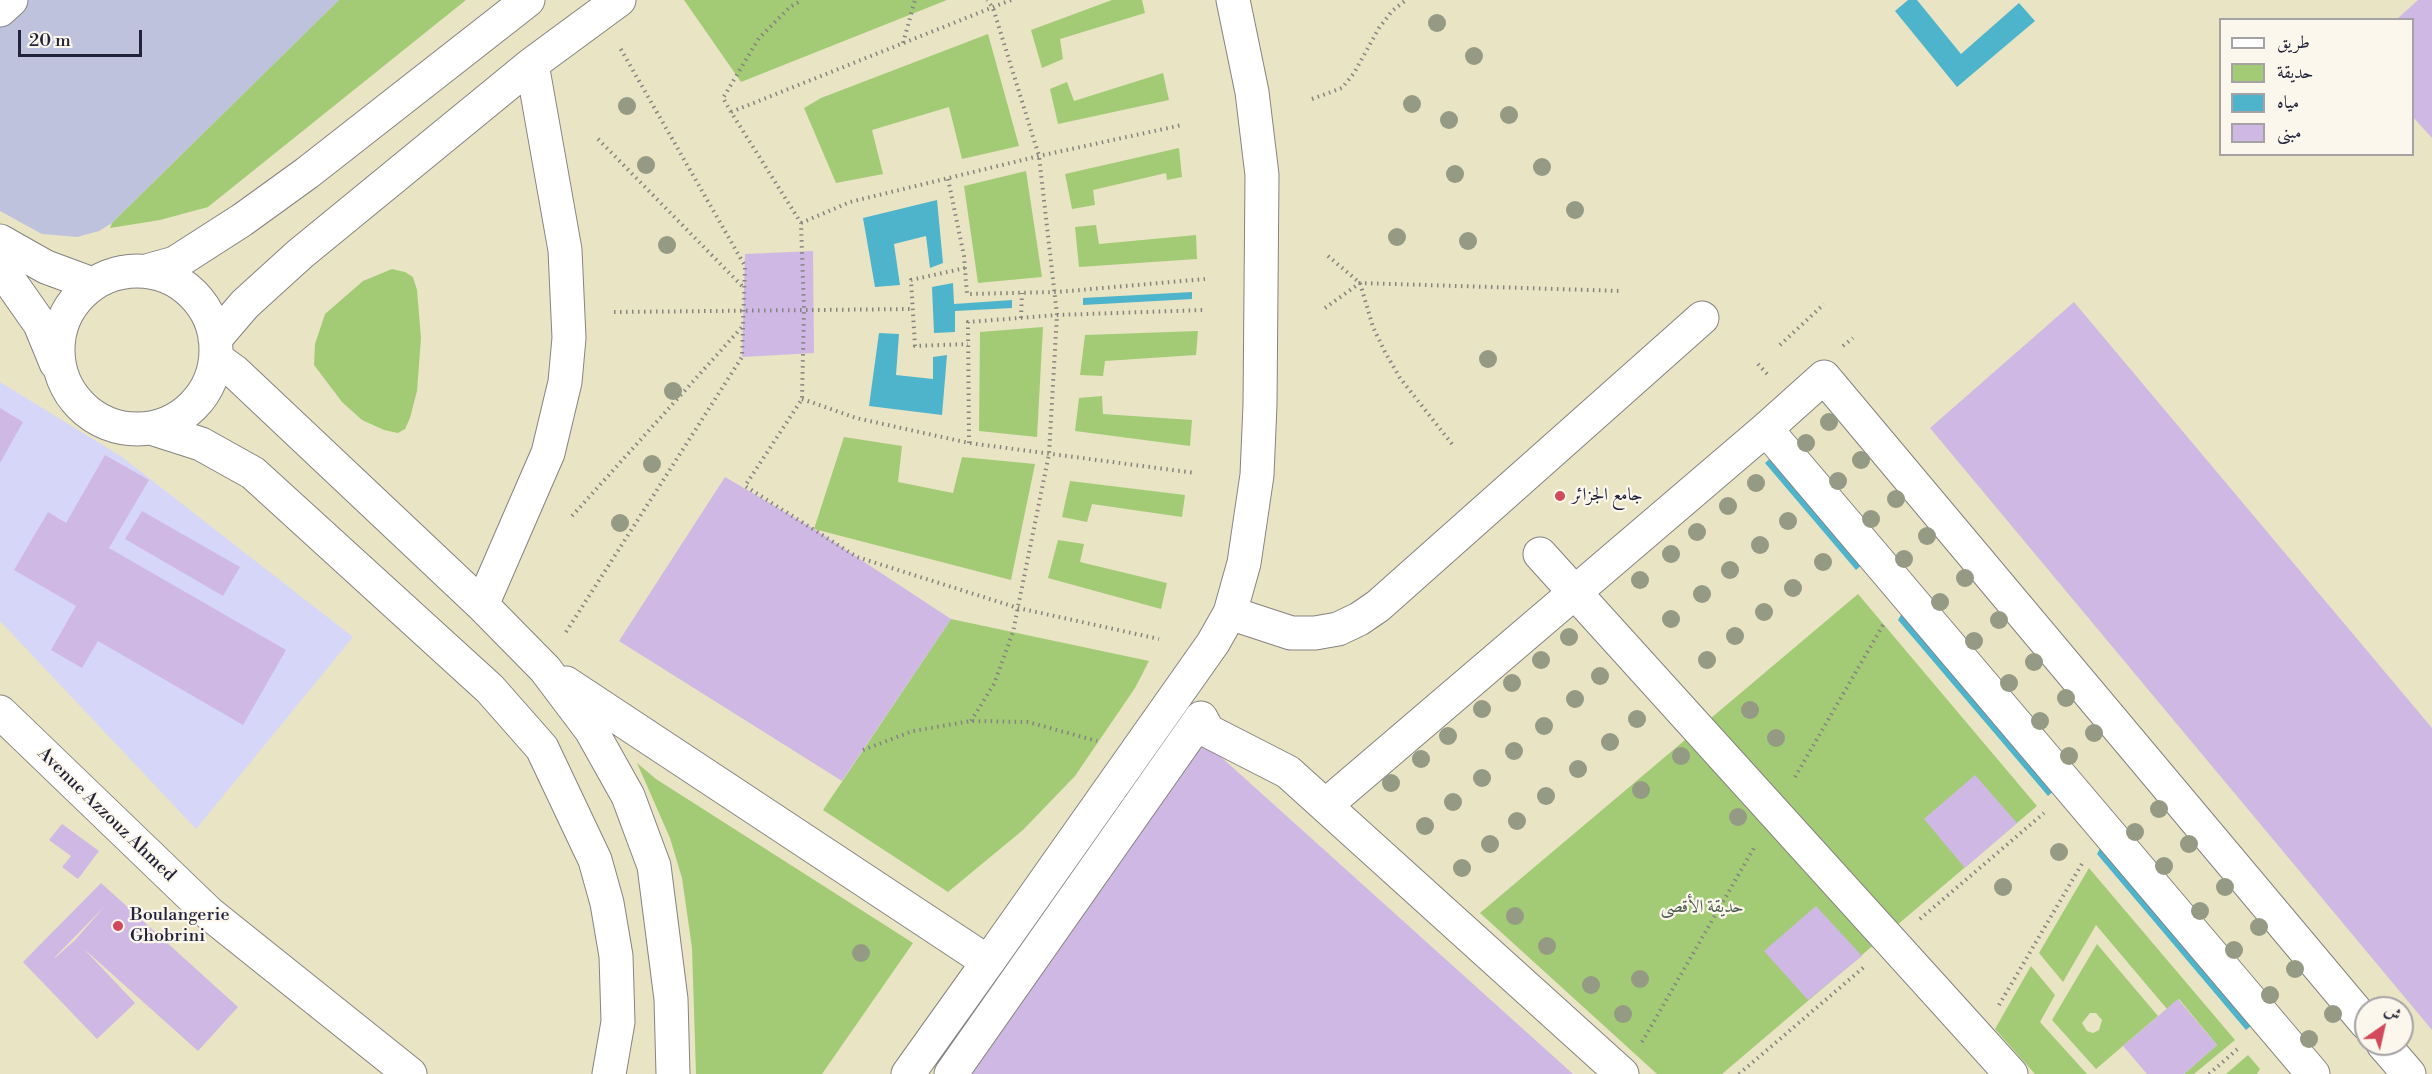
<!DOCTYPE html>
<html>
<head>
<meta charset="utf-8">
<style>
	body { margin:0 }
	#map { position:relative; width:2432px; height:1074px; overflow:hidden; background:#e9e4c4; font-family:"Libre Bodoni",Amiri,serif }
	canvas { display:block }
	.legend { position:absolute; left:2219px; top:18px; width:195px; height:138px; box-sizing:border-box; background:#fbf7ec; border:2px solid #a4a2a5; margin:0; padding:8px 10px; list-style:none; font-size:18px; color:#22223b }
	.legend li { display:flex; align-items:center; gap:12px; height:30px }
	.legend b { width:30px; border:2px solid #a4a2a5 }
	.north { position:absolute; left:2354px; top:996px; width:60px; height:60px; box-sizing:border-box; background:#fbf7ec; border:2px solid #a4a2a5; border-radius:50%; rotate:34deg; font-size:16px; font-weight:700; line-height:24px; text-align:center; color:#22223b }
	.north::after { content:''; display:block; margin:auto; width:21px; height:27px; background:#d1495b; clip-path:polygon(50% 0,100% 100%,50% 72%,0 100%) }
	.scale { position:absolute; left:18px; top:30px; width:124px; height:27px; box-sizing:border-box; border:3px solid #22223b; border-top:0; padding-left:8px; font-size:18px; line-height:21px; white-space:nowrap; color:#22223b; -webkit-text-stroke:4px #fbf7ec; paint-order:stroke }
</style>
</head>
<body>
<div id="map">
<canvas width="2432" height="1074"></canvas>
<ul class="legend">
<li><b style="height:8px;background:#fff"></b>طريق</li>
<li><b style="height:16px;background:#a3cb76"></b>حديقة</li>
<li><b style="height:16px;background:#4eb4cc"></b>مياه</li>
<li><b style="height:16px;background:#d0b8e4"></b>مبنى</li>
</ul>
<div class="north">ش</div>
<div class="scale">20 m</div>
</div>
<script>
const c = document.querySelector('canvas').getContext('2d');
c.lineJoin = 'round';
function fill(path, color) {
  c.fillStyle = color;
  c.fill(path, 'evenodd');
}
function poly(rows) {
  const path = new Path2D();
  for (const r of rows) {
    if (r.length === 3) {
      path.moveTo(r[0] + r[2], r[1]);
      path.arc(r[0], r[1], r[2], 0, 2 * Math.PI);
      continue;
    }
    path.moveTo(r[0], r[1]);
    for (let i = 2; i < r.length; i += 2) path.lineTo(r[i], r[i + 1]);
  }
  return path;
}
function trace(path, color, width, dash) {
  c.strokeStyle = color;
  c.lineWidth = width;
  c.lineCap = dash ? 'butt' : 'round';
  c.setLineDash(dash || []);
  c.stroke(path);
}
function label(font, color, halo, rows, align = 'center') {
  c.font = font + ' "Libre Bodoni",Amiri,serif';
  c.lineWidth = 4.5;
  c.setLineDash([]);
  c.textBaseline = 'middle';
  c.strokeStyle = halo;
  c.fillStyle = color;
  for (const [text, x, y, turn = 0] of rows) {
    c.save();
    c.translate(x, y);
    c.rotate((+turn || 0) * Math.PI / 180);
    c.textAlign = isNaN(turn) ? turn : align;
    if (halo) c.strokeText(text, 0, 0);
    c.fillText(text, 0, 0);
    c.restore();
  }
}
fill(poly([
	[0,382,122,457,353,637,196,829,0,621]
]), '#d6d7f8');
fill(poly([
	[0,0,339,0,112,223,99,231,77,237,42,234,0,211]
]), '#bec2dd');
fill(poly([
	[339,0,466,0,208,207,160,220,110,228,112,223],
	[684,0,947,0,741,82],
	[1112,0,1142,0,1145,13,1060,39,1063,59,1042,68,1031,30],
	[988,34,1019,146,962,159,949,107,872,130,883,174,836,183,804,108,821,98],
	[1163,73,1169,100,1058,124,1050,89,1067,82,1074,101],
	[1179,148,1182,177,1167,180,1166,173,1093,190,1095,205,1072,209,1065,174],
	[1026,171,1042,277,978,283,964,186],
	[1096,225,1099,244,1196,235,1197,259,1079,267,1075,227],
	[392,269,405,272,413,277,417,290,421,338,417,391,410,418,405,429,398,433,384,430,362,420,342,402,314,365,315,344,325,314,363,281],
	[1043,327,1037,437,979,431,980,332],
	[1198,331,1196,355,1105,361,1103,376,1080,375,1085,335],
	[1102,396,1103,414,1192,420,1190,446,1075,431,1079,398],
	[844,437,902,446,898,482,953,493,962,457,1035,464,1011,580,814,529],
	[1070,481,1185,495,1182,517,1092,504,1087,522,1062,517],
	[1058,540,1084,544,1080,562,1167,583,1161,609,1048,578],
	[1858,594,2037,806,1722,1074,1657,1074,1480,913],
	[951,619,1149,661,1135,688,1075,776,1023,830,948,892,823,810],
	[637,763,656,779,913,943,822,1074,696,1074,692,948,682,878,670,838],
	[2089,868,2235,1040,2194,1074,2184,1074,2217,1045,2179,999,2167,1009,2096,925,2063,982,2039,953],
	[2097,944,2158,1016,2096,1069,2052,1020],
	[2090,1013,2096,1013,2102,1020,2099,1030,2093,1033,2087,1031,2082,1023],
	[2031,966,2055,995,2040,1022,2087,1074,2035,1074,1995,1029],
	[2248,1055,2260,1069,2257,1074,2226,1074]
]), '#a3cb76');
fill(poly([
	[1908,0,1917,0,1961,54,2019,3,2035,21,1957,87,1895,11],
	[937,200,943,263,930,268,926,236,894,244,900,285,875,287,863,218],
	[953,283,954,304,1012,300,1012,308,955,311,955,332,934,333,932,287],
	[1192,292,1192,299,1083,305,1083,298],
	[879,333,899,334,896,375,933,379,933,357,947,355,942,415,869,406],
	[1776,453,1867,560,1856,570,1765,463],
	[1906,607,2059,786,2048,796,1898,620],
	[2104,841,2258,1020,2246,1030,2097,854]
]), '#4eb4cc');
fill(poly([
	[2418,0,2432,0,2432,138,2412,116,2412,20,2396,20],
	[813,251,814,353,742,357,745,254],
	[2074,302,2432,728,2432,1030,1930,428],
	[0,408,23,422,0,463],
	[105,455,149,480,109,548,286,650,243,725,98,641,82,668,51,650,76,606,14,570,48,512,66,523],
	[725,477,814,529,951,619,842,781,619,641],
	[142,511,240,567,223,596,125,539],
	[1200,738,1301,829,1573,1074,972,1074],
	[1975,775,2017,823,1965,868,1924,819],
	[62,824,99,851,78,879,62,867,71,856,49,840],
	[101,883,238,1007,198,1051,83,948,135,1003,97,1039,23,962],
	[105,906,75,940,55,958,55,957],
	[1816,906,1862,956,1808,1000,1764,951],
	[2178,999,2217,1045,2184,1074,2147,1074,2123,1046]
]), '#d0b8e4');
const minor = poly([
	[0,10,11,0],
	[0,241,46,267,92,284],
	[0,267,40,324,56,363],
	[150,270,175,263,242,220,307,173,528,0],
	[137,350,79],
	[215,339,245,304,300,254,532,64,619,0],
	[217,359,235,372,482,605,545,669,591,730,628,796,654,866,671,999,673,1074],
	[151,428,201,444,253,473,490,689,542,748,595,860,607,903,616,956,618,1022,609,1074],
	[1766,429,1824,377,2366,1023],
	[1540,554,2011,1074],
	[482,605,548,453,565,382,569,338,565,250,532,64],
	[1230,613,1291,633,1315,633,1338,629,1359,619,1378,606,1702,318],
	[566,683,988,962,908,1074],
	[0,712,210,914,410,1074],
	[1326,805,1766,429,2313,1074],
	[988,962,1213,643,1230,613,1244,563,1257,475,1260,405,1262,175,1252,92,1233,0],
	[2383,1044,2409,1074],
	[951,1074,1201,718,1208,731,1288,772,1622,1074]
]);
trace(minor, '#868380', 35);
trace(poly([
	[1011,0,731,112,801,223,804,309,802,399,745,486,857,557,1018,608,1159,639],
	[903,43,915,0],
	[1312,99,1342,88,1354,73,1379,28,1392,11,1406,0],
	[731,112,723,98,759,38,790,7,802,0],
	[598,139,744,288],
	[948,179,964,256,967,294,1057,292,1205,279],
	[801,223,850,202,1039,156,1182,125],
	[1328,256,1360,283,1373,327,1385,352,1400,378,1452,444],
	[965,268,911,280,915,346,968,344],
	[1325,308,1360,283,1622,291],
	[614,312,913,309],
	[1021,318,1022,293],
	[1780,345,1824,304],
	[1843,346,1853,338],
	[1758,364,1768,375],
	[802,399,856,418,969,443,1195,473],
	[969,443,968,322,1057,315,1204,310],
	[572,516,742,327],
	[566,632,742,357,745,266,619,46],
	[971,721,994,684,1013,632,1021,592,1049,454,1057,315,1039,156,993,8,987,0],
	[863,750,913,731,971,721,1028,722,1097,741],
	[1795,777,1883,625],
	[1920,919,2044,813],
	[1999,1005,2083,862],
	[1642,1042,1755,846],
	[1739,1074,1864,967],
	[2209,1074,2240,1047]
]), '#868380', 4, [1.5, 4.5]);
trace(minor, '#fff', 33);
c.fillStyle = '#949a84';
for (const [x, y] of [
	[1437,23],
	[1474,56],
	[1412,104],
	[627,106],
	[1509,115],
	[1449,120],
	[646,165],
	[1542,167],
	[1455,174],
	[1575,210],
	[1397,237],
	[1468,241],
	[667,245],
	[1488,359],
	[673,391],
	[1829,422],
	[1806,443],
	[1861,460],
	[652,464],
	[1838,481],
	[1756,483],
	[1896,499],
	[1728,506],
	[1871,519],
	[1788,521],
	[620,523],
	[1697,532],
	[1927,536],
	[1760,545],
	[1671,554],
	[1904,559],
	[1823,562],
	[1730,570],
	[1965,578],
	[1640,580],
	[1793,588],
	[1702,594],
	[1940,602],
	[1764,612],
	[1671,619],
	[1999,620],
	[1735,636],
	[1569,637],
	[1974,641],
	[1541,660],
	[1707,660],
	[2034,662],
	[1600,676],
	[1512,683],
	[2009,683],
	[2066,698],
	[1575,699],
	[1482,709],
	[1750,710],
	[1637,719],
	[2040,721],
	[1544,726],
	[2094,733],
	[1448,736],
	[1776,738],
	[1610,742],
	[1514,751],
	[1681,756],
	[2069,756],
	[1421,759],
	[1578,769],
	[1482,778],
	[1391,783],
	[1641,790],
	[1546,796],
	[1453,802],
	[2159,809],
	[1738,817],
	[1517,821],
	[1425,826],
	[2135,832],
	[1490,844],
	[2189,844],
	[2059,852],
	[2164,866],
	[1462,868],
	[2003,887],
	[2225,887],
	[2200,911],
	[1515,916],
	[2259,927],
	[1547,946],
	[2234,950],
	[861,953],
	[2295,969],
	[1640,979],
	[1591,985],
	[2270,995],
	[1623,1014],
	[2333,1014],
	[2309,1039]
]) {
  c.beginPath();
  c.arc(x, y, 9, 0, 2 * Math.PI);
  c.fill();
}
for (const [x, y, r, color] of [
	[1560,496,6,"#d1495b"],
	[118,926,6,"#d1495b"]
]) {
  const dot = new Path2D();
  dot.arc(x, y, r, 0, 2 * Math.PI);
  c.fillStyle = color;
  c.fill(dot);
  trace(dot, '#fbf7ec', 2);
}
label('18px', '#22223b', '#fbf7ec', [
	["جامع الجزائر",1572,496],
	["Boulangerie",130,916],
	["Ghobrini",130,937]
], 'left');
label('18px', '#22223b', '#fbf7ec', [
	["Avenue Azzouz Ahmed",106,815,44]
]);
label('18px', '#4f5d50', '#fbf7ec', [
	["حديقة الأقصى",1702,908]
]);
</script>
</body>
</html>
